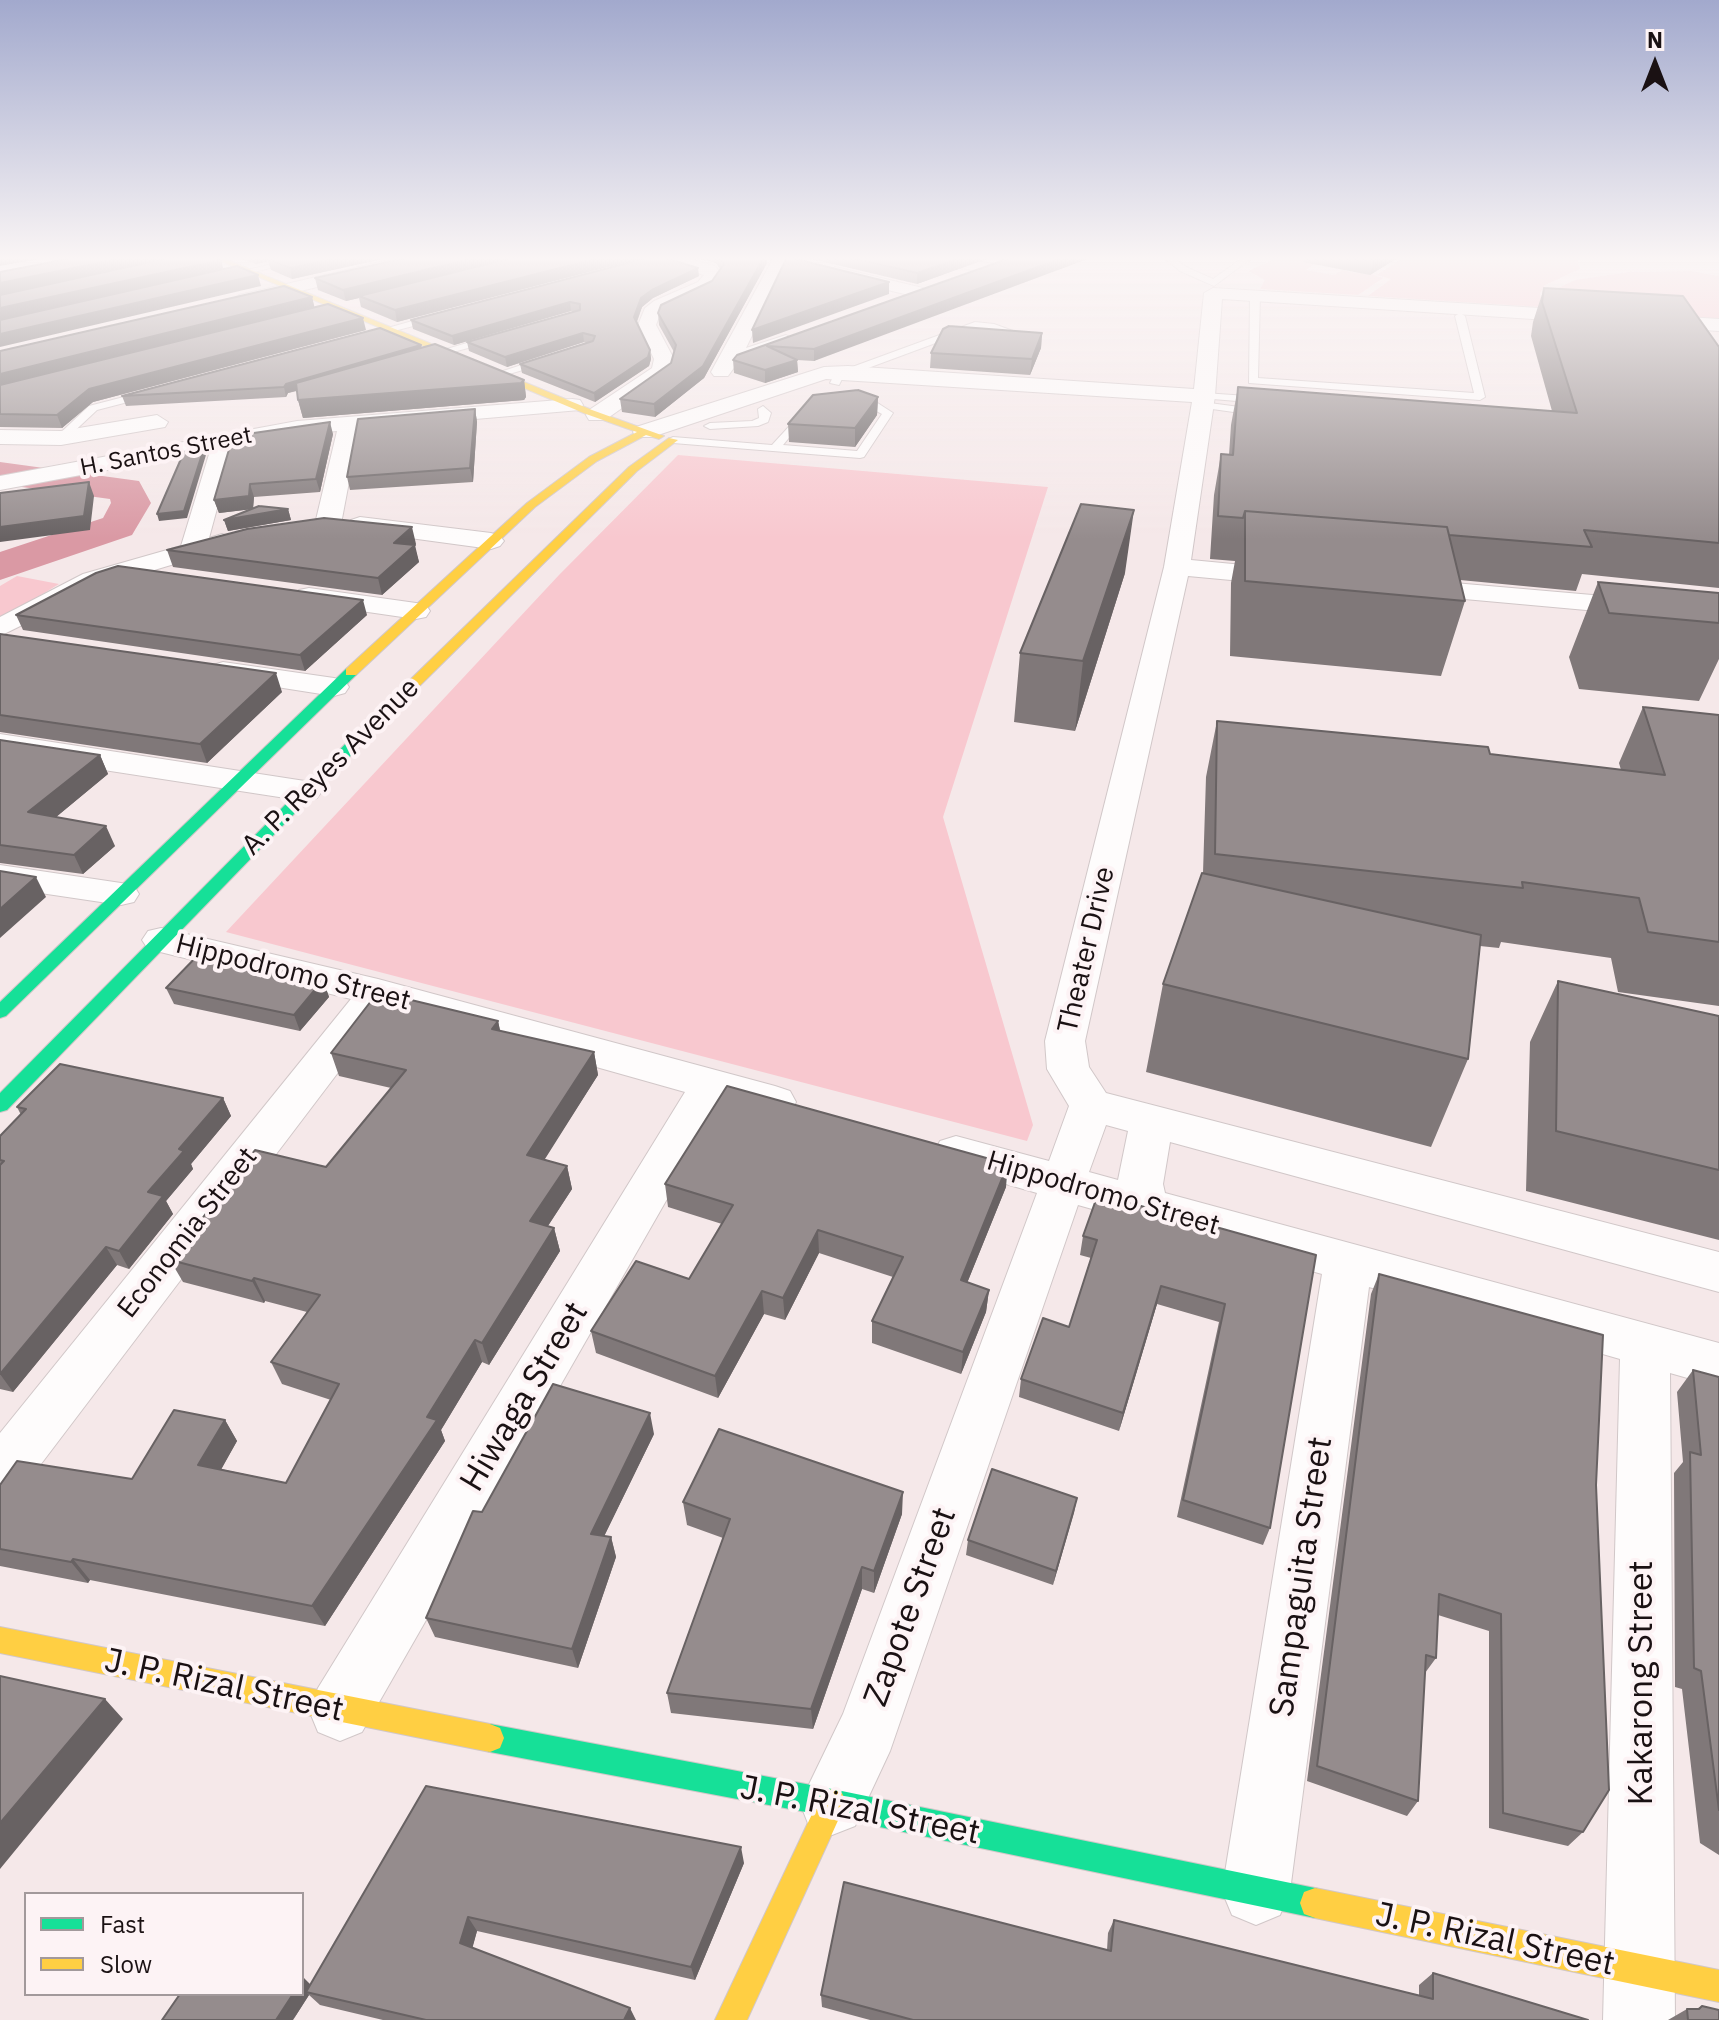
<!DOCTYPE html>
<html>
<head>
<meta charset="utf-8">
<style>
	body { margin:0 }
	#map { position:relative; width:1719px; height:2020px; overflow:hidden; background:#f5e8e9; font-family:"IBM Plex Sans",sans-serif }
	canvas { display:block }
	.legend { position:absolute; left:24px; top:1892px; width:280px; height:104px; box-sizing:border-box; background:#fdf3f5; border:2px solid #a2999b; margin:0; padding:10px 14px; list-style:none; font-size:24px; color:#1a1113 }
	.legend li { display:flex; align-items:center; gap:16px; height:40px }
	.legend b { width:40px; border:2px solid #a2999b }
	.north { position:absolute; left:1615px; top:24px; width:80px; height:80px; -webkit-text-stroke:6px #fdf3f5; paint-order:stroke; rotate:0deg; font-size:22px; font-weight:700; line-height:32px; text-align:center; color:#1a1113 }
	.north::after { content:''; display:block; margin:auto; width:28px; height:36px; background:#1a1113; clip-path:polygon(50% 0,100% 100%,50% 72%,0 100%) }
</style>
</head>
<body>
<div id="map">
<canvas width="1719" height="2020"></canvas>
<ul class="legend">
<li><b style="height:10px;background:#16e098"></b>Fast</li>
<li><b style="height:10px;background:#ffcf43"></b>Slow</li>
</ul>
<div class="north">N</div>
</div>
<script>
const c = document.querySelector('canvas').getContext('2d');
c.lineJoin = 'round';
function fill(path, color) {
  c.fillStyle = color;
  c.fill(path, 'evenodd');
}
function poly(rows) {
  const path = new Path2D();
  for (const r of rows) {
    path.moveTo(r[0], r[1]);
    for (let i = 2; i < r.length; i += 2) path.lineTo(r[i], r[i + 1]);
  }
  return path;
}
function trace(path, color, width, dash) {
  c.strokeStyle = color;
  c.lineWidth = width;
  c.lineCap = dash ? 'butt' : 'round';
  c.setLineDash(dash || []);
  c.stroke(path);
}
function label(font, color, halo, rows, align = 'center') {
  c.font = font + ' "IBM Plex Sans",sans-serif';
  c.lineWidth = 8;
  c.setLineDash([]);
  c.textBaseline = 'middle';
  c.strokeStyle = halo;
  c.fillStyle = color;
  for (const [text, x, y, turn = 0] of rows) {
    c.save();
    c.translate(x, y);
    c.rotate((+turn || 0) * Math.PI / 180);
    c.textAlign = isNaN(turn) ? turn : align;
    if (halo) c.strokeText(text, 0, 0);
    c.fillText(text, 0, 0);
    c.restore();
  }
}
fill(poly([
	[1280,257,1312,257,1314,264,1306,270,1334,275,1342,270,1356,273,1360,270,1383,278,1358,295,1260,289,1265,280,1248,271],
	[1406,257,1576,257,1580,269,1545,285,1540,293,1541,307,1368,296,1391,279,1376,275],
	[1691,271,1719,276,1719,319,1555,308,1553,296,1558,288,1575,280,1628,272],
	[678,455,1048,487,943,817,1033,1125,1027,1141,226,932,559,575],
	[17,576,59,584,0,620,0,586]
]), '#f8c8cf');
fill(poly([
	[0,462,139,481,151,503,132,535,0,580,0,552,103,518,111,503,110,499,0,484,0,462]
]), '#da99a4');
const lane = poly([
	[302,257,315,257,234,277,230,274,302,257],
	[1163,257,1172,257,1186,267,1213,279,1244,257,1253,257,1214,286,1180,271,1163,257],
	[1255,292,1260,295,1258,378,1474,393,1455,316,1460,313,1465,316,1485,397,1480,400,1249,383,1250,295,1255,292],
	[437,314,440,319,375,336,370,333,437,314],
	[975,322,994,324,1032,338,1027,341,990,329,976,328,852,374,842,379,839,385,830,383,834,375,844,370,975,322],
	[494,335,497,340,428,359,423,356,494,335],
	[546,357,550,358,550,362,499,377,494,374,546,357],
	[147,391,152,394,151,396,97,410,65,440,55,438,89,406,147,391],
	[1204,393,1262,397,1267,400,1262,403,1200,398,1199,396,1204,393],
	[852,399,876,402,893,413,864,457,860,458,673,443,667,440,673,437,772,445,806,408,811,411,783,445,857,451,882,414,869,407,848,404,848,400,852,399],
	[1202,402,1262,410,1267,413,1262,416,1198,407,1198,403,1202,402],
	[763,406,771,413,768,422,758,426,710,429,704,426,710,423,752,421,759,418,758,409,763,406]
]);
const street = poly([
	[402,257,430,257,428,261,245,304,236,299,239,295,402,257],
	[657,257,682,257,715,266,722,275,710,290,660,314,656,325,674,359,669,375,605,420,589,420,586,415,589,410,652,368,654,359,638,325,645,308,654,301,698,282,704,275,659,261,657,257],
	[774,257,789,259,746,348,786,335,796,341,793,345,736,365,728,376,714,376,711,372,774,257],
	[924,257,955,257,992,264,995,268,986,273,926,261,924,257],
	[835,267,923,288,926,292,917,297,829,276,826,272,835,267],
	[1213,288,1719,319,1719,331,1222,299,1215,396,1191,560,1285,569,1294,571,1298,577,1294,583,1285,585,1188,576,1085,1041,1089,1067,1106,1093,1719,1252,1719,1292,1170,1142,1163,1184,1165,1193,1719,1343,1719,1387,1670,1373,1675,2020,1603,2020,1620,1359,1369,1287,1290,1891,1280,1915,1256,1925,1232,1915,1222,1891,1322,1274,1078,1205,890,1751,855,1826,832,1835,809,1826,800,1803,843,1714,1037,1193,940,1165,934,1153,940,1141,956,1136,1049,1161,1069,1106,1047,1069,1045,1041,1164,567,1192,402,826,379,652,437,636,437,633,432,636,427,824,367,848,366,1194,389,1204,293,1213,288],
	[1106,1125,1128,1131,1118,1180,1089,1172,1106,1125],
	[572,399,580,400,583,405,580,410,359,429,341,524,337,529,328,532,319,529,315,524,337,431,297,435,234,446,209,538,222,534,231,537,235,542,231,547,101,586,0,636,0,617,83,574,181,546,210,451,0,490,0,476,297,421,572,399],
	[157,415,168,422,165,427,61,445,0,444,0,430,61,431,157,415],
	[360,517,491,533,500,536,504,541,500,546,491,549,351,530,347,525,351,520,360,517],
	[1408,579,1719,606,1719,622,1398,593,1395,587,1398,581,1408,579],
	[309,588,416,603,426,605,430,611,426,617,416,619,299,602,295,596,299,590,309,588],
	[223,662,334,678,345,681,349,687,345,693,334,696,213,677,208,671,213,665,223,662],
	[0,734,305,781,317,784,322,791,317,798,305,801,0,754,0,734],
	[0,865,121,883,134,886,139,894,134,902,121,905,0,887,0,865],
	[161,928,378,979,775,1086,790,1091,796,1102,790,1113,775,1118,722,1103,362,1732,340,1741,318,1732,309,1710,318,1688,685,1092,387,1008,19,1493,0,1500,0,1433,351,999,148,949,142,940,148,931,161,928]
]);
const fast = poly([
	[351,668,358,672,356,675,6,1016,0,1018,0,1002,346,669,351,668],
	[382,711,389,715,387,718,7,1110,0,1112,0,1093,377,712,382,711],
	[490,1724,832,1789,1315,1888,1326,1892,1330,1903,1326,1914,1315,1918,832,1817,490,1752,480,1748,476,1738,480,1728,490,1724]
]);
const slow = poly([
	[211,257,220,257,592,410,664,436,659,439,646,435,597,461,535,507,356,675,346,675,346,669,527,503,589,457,637,432,586,414,211,257],
	[669,438,678,440,637,471,387,718,377,718,377,712,629,467,669,438],
	[0,1627,490,1724,500,1728,504,1738,500,1748,490,1752,0,1653,0,1627],
	[832,1789,842,1793,846,1803,747,2020,715,2020,822,1793,832,1789],
	[1315,1888,1719,1970,1719,2002,1315,1918,1304,1914,1300,1903,1304,1892,1315,1888]
]);
trace(lane, '#d1c7c8', 2);
trace(street, '#d1c7c8', 2);
trace(fast, '#d1c7c8', 2);
trace(slow, '#d1c7c8', 2);
fill(lane, '#fefcfc');
fill(street, '#fefcfc');
fill(fast, '#16e098');
fill(slow, '#ffcf43');
fill(poly([
	[236,257,391,257,292,279,271,270,268,261,256,264],
	[410,257,646,257,397,322,361,307,359,298,346,301,318,290,315,278],
	[692,257,767,257,767,263,704,378,655,417,622,412,620,399,671,363,674,352,659,325,658,313,712,281,720,269,716,263],
	[803,257,992,257,917,284],
	[1013,257,814,361,797,360,798,372,765,383,734,373,733,360,737,355],
	[1304,257,1399,257,1370,275,1303,262],
	[699,276,653,298,642,307,637,322,650,350,651,359,649,366,595,402,522,373,520,364,586,343,584,342,507,367,469,351,467,342,574,312,571,311,454,345,413,329,411,320],
	[1544,288,1719,347,1719,588,1582,574,1576,591,1460,580,1465,601,1441,676,1230,656,1231,583,1235,561,1210,559,1214,495,1221,454,1229,455,1231,425,1238,387,1552,411,1531,336,1533,322],
	[312,297,314,307,366,330,93,402,62,428,0,427,0,351],
	[1042,333,1041,348,1030,375,930,368,931,353],
	[421,345,422,348,524,380,526,397,524,400,303,418,298,400,297,391,288,393,286,397,126,406,122,396],
	[878,397,877,415,855,447,789,442,788,424],
	[475,409,477,422,473,482,350,490,347,477],
	[333,434,320,492,254,497,253,508,288,509,291,520,228,531,224,520,252,509,219,513,214,500],
	[416,544,414,545,419,562,382,595,173,567,167,550],
	[1125,573,1075,731,1014,722,1020,653],
	[1598,582,1719,593,1719,659,1699,701,1579,689,1569,657],
	[16,615,367,615,305,671,23,630],
	[0,634,282,692,207,763,0,732],
	[1643,707,1719,715,1719,1006,1618,992,1611,958,1501,942,1499,948,1480,946,1468,1059,1431,1147,1146,1072,1163,984,1203,873,1206,777,1217,721,1621,770,1619,763],
	[0,740,100,755,108,774,56,817,115,846,83,874,0,863],
	[323,980,329,997,300,1031,174,1004,166,988],
	[1558,981,1719,1016,1719,1240,1526,1191,1530,1042],
	[498,1021,500,1031,594,1052,598,1075,544,1159,567,1166,572,1189,548,1226,554,1228,560,1251,489,1365,482,1362,441,1430,445,1441,325,1626,90,1580,88,1583,0,1566,0,1485,132,1479,225,1420,237,1441,221,1469,286,1483,331,1400,282,1384,271,1362,307,1312,265,1301,264,1303,183,1282,170,1260,326,1167,391,1088,339,1076,331,1053],
	[223,1098,231,1116,191,1164,193,1169,166,1201,173,1214,129,1269,117,1265,13,1392,0,1389,0,1136,21,1115,17,1107],
	[665,1184,1006,1187,967,1283,989,1290,986,1312,961,1374,872,1343,872,1321,893,1277,819,1253,785,1320,764,1314,718,1398,596,1353,591,1331,689,1279,722,1224,668,1207],
	[1083,1236,1316,1255,1270,1528,1263,1545,1177,1517,1219,1322,1157,1304,1119,1431,1019,1397,1021,1379,1069,1327,1091,1258,1080,1255],
	[1379,1274,1583,1832,1568,1846,1489,1828,1489,1631,1438,1615,1436,1658,1425,1673,1418,1801,1407,1816,1307,1781,1371,1294],
	[1693,1370,1719,1377,1719,1855,1700,1843,1682,1689,1675,1687,1674,1473,1683,1462,1677,1392],
	[654,1434,604,1536,611,1537,616,1557,578,1668,435,1637,426,1618,482,1512],
	[1077,1498,1053,1585,966,1555,968,1540],
	[683,1502,902,1514,874,1593,862,1589,813,1729,671,1713,667,1693,723,1538,687,1525],
	[426,1786,744,1863,695,1980,477,1931,472,1948,636,2020,383,2020,320,2005,309,1995,293,2020,311,1985],
	[1114,1920,1419,1996,1419,1985,1433,1973,1588,2020,870,2020,822,2007,821,1995,1107,1950,1108,1933],
	[1702,2006,1719,2020,1668,2020,1687,2009,1696,2009]
]), '#807879');
fill(poly([
	[0,257,50,257,0,266],
	[127,257,183,257,0,295,0,283],
	[254,257,290,257,268,259,268,261,256,264],
	[341,257,391,257,292,279,290,268],
	[478,257,524,257,359,296,359,298,346,301,343,290],
	[603,257,646,257,397,322,395,310],
	[764,257,767,257,767,263,704,378,655,417,654,404],
	[963,257,992,257,917,284,917,273],
	[1065,257,1093,257,814,361,814,349],
	[1374,257,1399,257,1370,275],
	[221,260,224,271,0,321,0,308],
	[698,268,699,276,653,298,642,307,635,326,634,317,641,298,652,290],
	[258,275,261,286,0,347,0,334],
	[889,282,889,294,753,343,752,330],
	[312,297,315,309,0,388,0,374],
	[570,302,571,311,454,345,452,336],
	[363,318,366,330,93,402,62,428,57,415,89,389],
	[583,333,584,342,507,367,505,357],
	[1042,333,1041,348,1030,375,1032,359],
	[421,345,423,354,288,393,286,397,284,387,286,384],
	[650,350,651,359,649,366,595,402,594,393],
	[797,360,798,372,765,383,765,370],
	[524,380,526,397,524,400,303,418,298,400],
	[878,397,877,415,855,447,855,428],
	[475,409,477,422,473,482,470,468],
	[330,422,333,434,320,492,316,479],
	[204,448,206,455,187,518,159,521,157,514],
	[89,482,94,496,90,530,0,542,0,527],
	[250,484,254,497,253,509,219,513,214,500],
	[288,509,291,520,228,531,224,520],
	[1134,510,1125,573,1075,731,1083,661],
	[412,527,416,544,398,560,394,543],
	[415,545,419,562,382,595,378,578],
	[363,600,367,615,305,671,300,655],
	[276,673,282,692,207,763,200,744],
	[100,755,108,774,38,832,28,812],
	[106,826,115,846,83,874,74,855],
	[36,877,46,897,0,938,0,909],
	[323,980,329,997,300,1031,294,1015],
	[498,1021,503,1044,492,1029],
	[594,1052,598,1075,533,1178,527,1155],
	[223,1098,231,1116,191,1164,193,1169,166,1201,173,1214,129,1269,119,1251,148,1192,179,1149],
	[1008,1164,1006,1187,959,1303,961,1280],
	[567,1166,572,1189,536,1244,530,1221],
	[554,1228,560,1251,489,1365,482,1343],
	[818,1230,819,1253,785,1320,783,1298],
	[106,1247,117,1265,13,1392,0,1374],
	[254,1278,265,1301,264,1303,252,1281],
	[1161,1286,1157,1304,1119,1431,1123,1413],
	[989,1290,986,1312,961,1374,963,1352],
	[762,1291,764,1314,718,1398,715,1376],
	[475,1340,482,1362,441,1430,445,1441,325,1626,312,1606],
	[650,1413,654,1434,596,1553,591,1534],
	[225,1420,237,1441,212,1486,198,1465],
	[903,1492,902,1514,874,1593,874,1571],
	[1077,1498,1074,1513,1053,1585,1056,1571],
	[611,1537,616,1557,578,1668,572,1649],
	[73,1559,90,1580,88,1583,71,1562],
	[862,1567,862,1589,813,1729,811,1709],
	[105,1699,123,1719,0,1869,0,1823],
	[741,1847,744,1863,695,1980,691,1967],
	[468,1917,477,1931,470,1957,460,1943],
	[304,1978,314,1988,306,1992,309,1995,293,2020,276,2020,293,1994,302,1994,302,1980],
	[630,2008,636,2020,624,2020]
]), '#686263');
const building = poly([
	[78,257,127,257,0,283,0,272,78,257],
	[173,257,214,257,221,260,0,308,0,295,173,257],
	[280,257,341,257,290,268,268,259,280,257],
	[410,257,478,257,343,290,315,278,410,257],
	[516,257,603,257,395,310,359,296,516,257],
	[650,257,662,257,698,268,652,290,641,298,634,317,650,350,648,357,594,393,520,364,593,341,595,336,583,333,505,357,467,342,580,310,580,304,570,302,452,336,411,320,650,257],
	[718,257,764,257,703,366,654,404,620,399,671,363,676,345,658,313,661,305,712,281,724,264,718,257],
	[787,257,889,282,752,330,787,257],
	[848,257,963,257,917,273,848,257],
	[1013,257,1065,257,814,349,767,346,797,360,765,370,733,360,737,355,1013,257],
	[237,266,258,275,0,334,0,320,237,266],
	[284,286,312,297,0,374,0,351,284,286],
	[1544,288,1683,296,1719,347,1719,543,1584,530,1592,547,1449,535,1447,527,1245,511,1243,518,1218,516,1221,454,1233,455,1238,387,1577,413,1542,302,1544,288],
	[328,304,363,318,89,389,57,415,0,414,0,385,328,304],
	[949,326,1042,333,1032,359,931,353,943,329,949,326],
	[380,328,421,345,286,384,284,387,122,396,380,328],
	[435,344,524,380,521,383,298,400,296,383,435,344],
	[858,390,878,397,855,428,788,424,813,395,858,390],
	[475,409,470,468,347,477,358,419,475,409],
	[330,422,316,479,250,484,249,496,214,500,233,436,330,422],
	[204,448,184,511,157,514,184,452,204,448],
	[89,482,84,516,0,527,0,493,89,482],
	[1081,504,1134,510,1083,661,1020,653,1081,504],
	[259,506,288,509,224,520,259,506],
	[1245,511,1447,527,1465,601,1245,581,1245,511],
	[324,518,412,527,394,543,415,545,378,578,167,550,247,529,324,518],
	[118,566,363,600,300,655,16,615,96,573,118,566],
	[1598,582,1719,593,1719,623,1609,613,1598,582],
	[0,634,276,673,200,744,0,715,0,634],
	[1643,707,1719,715,1719,942,1648,932,1639,898,1522,882,1523,888,1215,854,1217,721,1488,747,1490,754,1665,775,1643,707],
	[0,740,100,755,28,812,106,826,74,855,0,845,0,740],
	[0,871,36,877,0,909,0,871],
	[1202,873,1481,935,1468,1059,1163,984,1202,873],
	[202,951,323,980,294,1015,166,988,202,951],
	[1558,981,1719,1016,1719,1170,1556,1131,1558,981],
	[378,992,498,1021,492,1029,594,1052,527,1155,567,1166,530,1221,554,1228,482,1343,475,1340,427,1417,437,1420,312,1606,73,1559,71,1562,0,1549,0,1485,17,1461,132,1479,174,1410,225,1420,198,1465,286,1483,339,1384,271,1362,320,1295,254,1278,252,1281,170,1260,255,1150,326,1167,406,1070,331,1053,378,992],
	[60,1064,223,1098,179,1149,184,1151,148,1192,163,1196,119,1251,106,1247,0,1374,0,1165,4,1161,0,1160,0,1136,26,1109,17,1107,60,1064],
	[727,1086,1008,1164,961,1280,989,1290,963,1352,872,1321,903,1257,818,1230,783,1298,762,1291,715,1376,591,1331,636,1261,689,1279,733,1205,665,1184,727,1086],
	[1098,1194,1316,1255,1270,1528,1183,1500,1225,1304,1161,1286,1123,1413,1021,1379,1043,1318,1069,1327,1097,1240,1083,1236,1098,1194],
	[1379,1274,1603,1335,1596,1485,1609,1790,1583,1832,1503,1813,1501,1614,1439,1594,1436,1658,1426,1655,1418,1801,1317,1766,1379,1274],
	[1693,1370,1719,1377,1719,1810,1701,1671,1694,1668,1690,1452,1701,1455,1693,1370],
	[553,1384,650,1413,591,1534,611,1537,572,1649,426,1618,473,1511,482,1512,553,1384],
	[719,1429,903,1492,874,1571,862,1567,811,1709,667,1693,730,1519,683,1502,719,1429],
	[992,1469,1077,1498,1056,1571,968,1540,992,1469],
	[0,1676,105,1699,0,1823,0,1676],
	[426,1786,741,1847,691,1967,468,1917,460,1943,630,2008,624,2020,426,2020,306,1992,426,1786],
	[844,1882,1111,1951,1114,1920,1433,1999,1433,1973,1588,2020,913,2020,821,1995,844,1882],
	[180,1994,293,1994,276,2020,162,2020,180,1994],
	[1702,2006,1719,2010,1719,2020,1688,2020,1687,2009,1699,2009,1702,2006]
]);
fill(building, '#958c8d');
trace(building, '#686263', 2);
const sky = c.createLinearGradient(0, 0, 0, 539);
sky.addColorStop(0, '#a2a9cd');
sky.addColorStop(0.48, '#faf5f5');
sky.addColorStop(1, '#faf5f500');
c.fillStyle = sky;
c.fillRect(0, 0, 1719, 539);
label('24px', '#1a1113', '#fdf3f5', [
	["H. Santos Street",166,452,-11]
]);
label('28px', '#1a1113', '#fdf3f5', [
	["A. P. Reyes Avenue",331,767,-45],
	["Theater Drive",1087,950,-77],
	["Hippodromo Street",293,973,14],
	["Hippodromo Street",1103,1194,16],
	["Economia Street",188,1233,-52]
]);
label('34px', '#1a1113', '#fdf3f5', [
	["Hiwaga Street",525,1397,-59],
	["Sampaguita Street",1302,1577,-82],
	["Zapote Street",911,1607,-70],
	["Kakarong Street",1642,1683,-90],
	["J. P. Rizal Street",224,1686,12],
	["J. P. Rizal Street",860,1811,11],
	["J. P. Rizal Street",1495,1940,12]
]);
</script>
</body>
</html>
